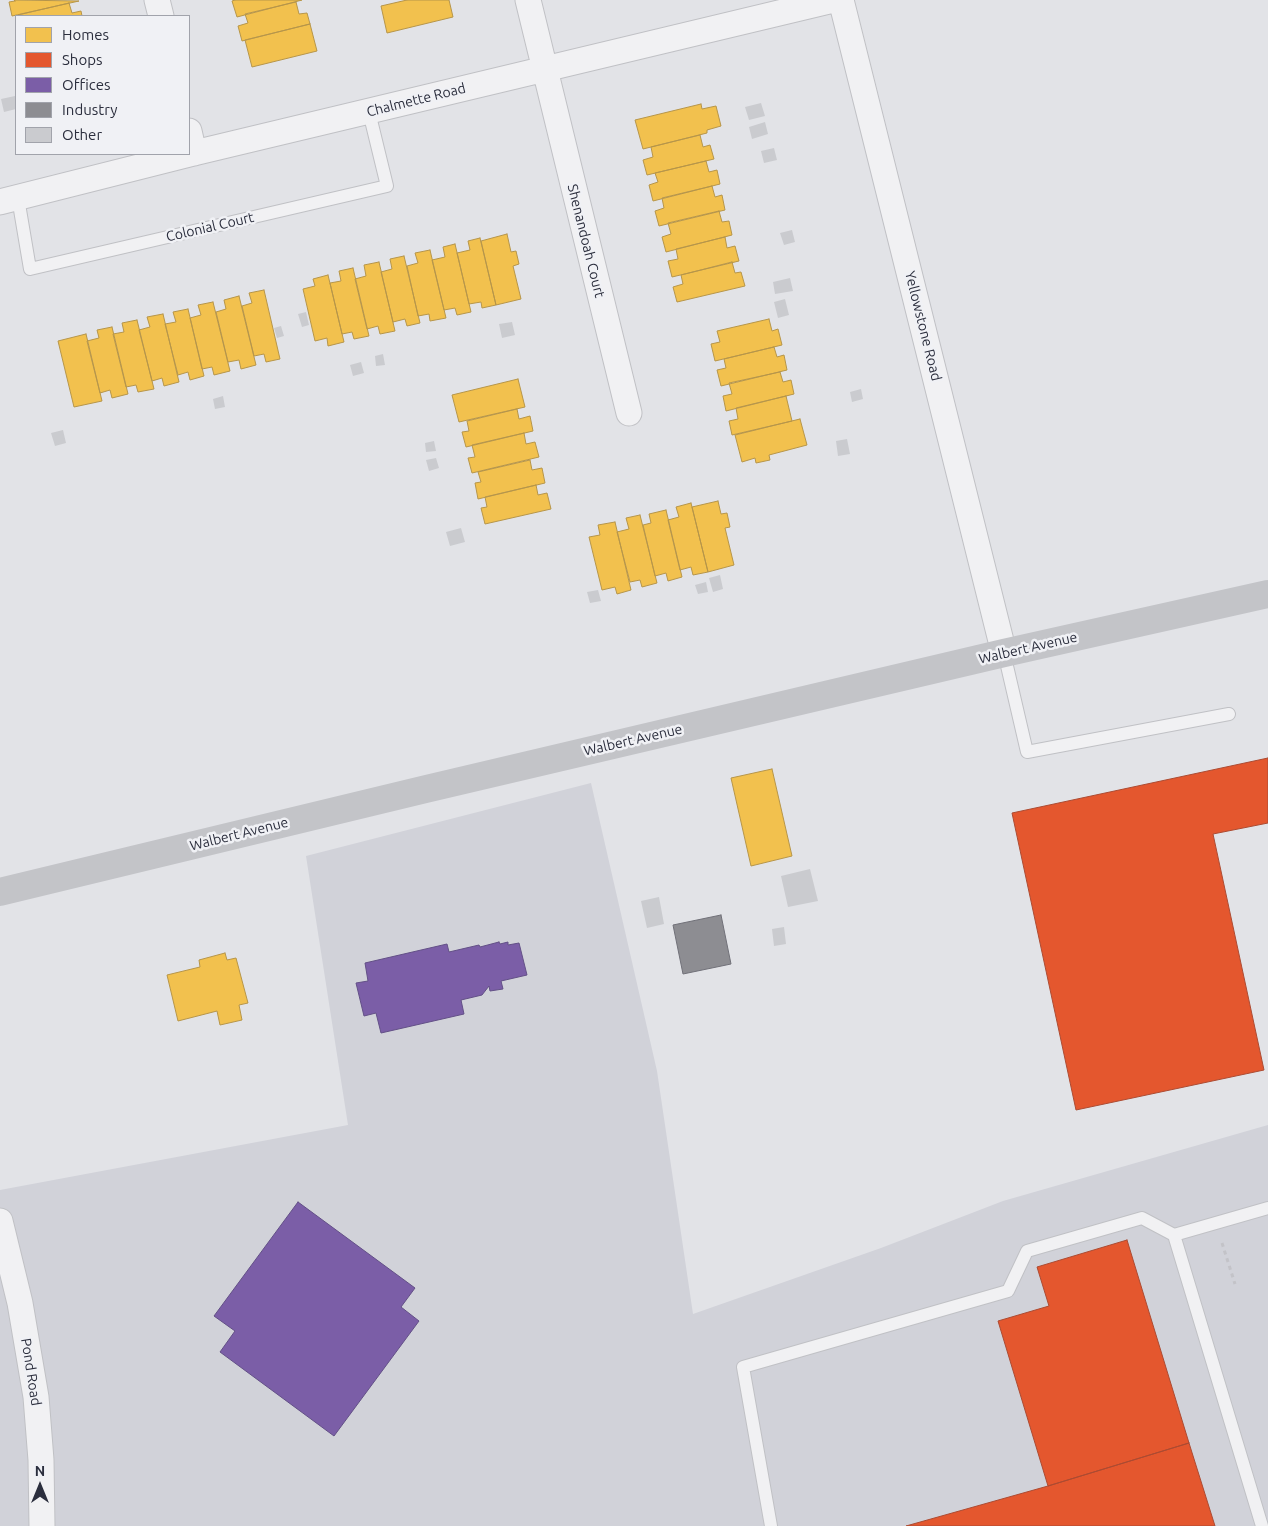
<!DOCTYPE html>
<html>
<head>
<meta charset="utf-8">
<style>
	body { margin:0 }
	#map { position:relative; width:1268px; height:1526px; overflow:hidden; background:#e2e3e7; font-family:Ubuntu,sans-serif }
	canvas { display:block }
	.legend { position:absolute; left:15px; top:15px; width:175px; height:140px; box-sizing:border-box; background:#f0f1f5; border:1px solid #a1a3ab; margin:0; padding:6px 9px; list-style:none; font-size:15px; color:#2b2e3d }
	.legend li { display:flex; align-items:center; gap:10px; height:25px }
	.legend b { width:25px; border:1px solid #a1a3ab }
	.north { position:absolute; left:15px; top:1461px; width:50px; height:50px; -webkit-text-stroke:4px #f0f1f5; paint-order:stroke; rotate:0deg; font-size:14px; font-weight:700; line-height:20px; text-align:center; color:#2b2e3d }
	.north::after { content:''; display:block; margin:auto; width:18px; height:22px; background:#2b2e3d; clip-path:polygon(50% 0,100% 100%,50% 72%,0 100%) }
</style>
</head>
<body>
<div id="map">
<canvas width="1268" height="1526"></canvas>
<ul class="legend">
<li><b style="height:14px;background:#f2c14e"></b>Homes</li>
<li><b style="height:14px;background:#e4572e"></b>Shops</li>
<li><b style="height:14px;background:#7b5ea7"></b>Offices</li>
<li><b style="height:14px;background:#8d8d92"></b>Industry</li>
<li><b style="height:14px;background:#cacbcf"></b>Other</li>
</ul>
<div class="north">N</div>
</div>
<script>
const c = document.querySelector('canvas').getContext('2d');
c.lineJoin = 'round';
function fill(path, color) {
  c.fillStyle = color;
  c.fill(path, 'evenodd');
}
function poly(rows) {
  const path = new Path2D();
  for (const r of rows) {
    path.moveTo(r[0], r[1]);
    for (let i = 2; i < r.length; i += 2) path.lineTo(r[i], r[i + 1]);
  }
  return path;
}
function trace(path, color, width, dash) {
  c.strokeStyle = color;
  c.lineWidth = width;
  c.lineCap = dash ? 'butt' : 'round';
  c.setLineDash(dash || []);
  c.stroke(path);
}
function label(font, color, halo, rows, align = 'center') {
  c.font = font + ' Ubuntu,sans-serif';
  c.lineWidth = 5;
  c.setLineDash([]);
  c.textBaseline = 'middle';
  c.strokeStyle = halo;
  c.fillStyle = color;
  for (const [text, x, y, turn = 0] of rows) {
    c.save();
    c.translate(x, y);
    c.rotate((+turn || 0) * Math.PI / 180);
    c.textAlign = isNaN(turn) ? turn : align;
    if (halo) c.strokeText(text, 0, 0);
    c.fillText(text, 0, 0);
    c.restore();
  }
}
fill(poly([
	[591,783,657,1071,693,1314,881,1248,1003,1201,1268,1125,1268,1526,0,1526,0,1190,348,1125,306,856]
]), '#d1d2d9');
const homes = poly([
	[235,0,302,0,237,17,232,1,235,0],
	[407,0,449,0,453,17,387,33,381,6,407,0],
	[15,1,14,0,79,1,12,16,9,2,15,1],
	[296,2,299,14,307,13,310,24,242,41,238,26,248,23,245,14,296,2],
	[69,3,72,13,81,11,82,16,19,16,18,15,69,3],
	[310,24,317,51,252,67,245,40,310,24],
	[701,104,702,109,716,106,721,126,707,130,707,133,643,149,635,120,701,104],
	[700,135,703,147,710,145,714,159,647,175,643,160,653,157,651,147,700,135],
	[706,161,709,172,717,170,720,184,653,201,649,185,658,182,655,173,706,161],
	[712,186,715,197,722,195,725,210,659,226,655,211,664,208,662,198,712,186],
	[719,211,722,222,729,221,732,235,666,252,662,237,671,234,668,223,719,211],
	[507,234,511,252,516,251,519,264,513,266,521,299,496,305,481,241,507,234],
	[725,237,727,248,735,246,739,261,672,277,668,261,678,259,676,249,725,237],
	[480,238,496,305,482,308,481,302,469,304,457,253,470,250,468,241,480,238],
	[455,244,471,312,457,315,455,308,444,310,432,260,445,257,443,247,455,244],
	[430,250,446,318,430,321,429,314,418,316,407,266,418,263,415,253,430,250],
	[404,256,420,323,407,326,405,319,393,322,381,272,392,269,390,259,404,256],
	[379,262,395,331,380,334,378,326,367,329,355,279,366,276,364,265,379,262],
	[732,262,735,273,741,272,745,286,677,302,673,287,683,284,681,275,732,262],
	[353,268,369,336,354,339,352,332,342,334,330,283,341,281,339,271,353,268],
	[328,275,344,342,328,346,327,338,315,341,303,289,315,286,313,279,328,275],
	[264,290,280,359,266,362,264,354,254,356,242,306,252,303,249,293,264,290],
	[239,296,256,365,241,369,239,360,228,362,216,312,226,309,224,300,239,296],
	[213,302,230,371,214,375,212,367,202,369,190,318,201,315,198,305,213,302],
	[188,309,204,376,190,380,188,372,178,375,165,324,176,322,173,312,188,309],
	[163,314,179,382,164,386,162,378,152,381,139,330,150,327,147,317,163,314],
	[769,319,772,331,778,329,782,345,715,361,711,344,720,342,717,331,769,319],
	[137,320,154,389,138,392,136,385,126,387,113,334,124,332,122,323,137,320],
	[112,327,128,394,112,398,110,390,100,393,87,341,99,338,97,330,112,327],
	[86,334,102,401,74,407,58,341,86,334],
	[774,347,777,357,784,355,787,370,721,386,717,370,726,368,724,359,774,347],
	[780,372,783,382,791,380,794,394,726,411,723,396,732,394,729,383,780,372],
	[518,379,525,407,459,422,452,395,518,379],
	[786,396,792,421,732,435,729,421,738,419,736,408,786,396],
	[517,409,519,419,530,416,533,431,466,447,462,432,469,431,467,421,517,409],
	[800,419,807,445,769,455,770,460,756,463,755,458,742,462,735,435,800,419],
	[524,433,526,444,535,442,539,457,472,473,468,458,475,457,472,445,524,433],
	[530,460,532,470,542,468,545,483,478,499,475,483,481,482,478,472,530,460],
	[536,485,538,495,547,493,551,509,485,524,481,508,487,507,485,497,536,485],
	[718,501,721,514,727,513,730,527,725,528,734,565,708,572,692,507,718,501],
	[691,503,708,572,693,575,691,567,680,570,668,520,679,517,676,507,691,503],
	[666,510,682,577,668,581,666,573,655,576,643,525,651,523,649,514,666,510],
	[640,515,657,583,642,587,640,580,630,582,617,532,629,529,626,518,640,515],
	[615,522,631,590,617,594,615,587,602,590,589,537,600,535,598,525,615,522],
	[772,769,792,856,751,866,731,778,772,769],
	[225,953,227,960,236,958,248,1003,239,1005,242,1020,220,1025,217,1011,178,1021,167,975,200,967,199,960,225,953]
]);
fill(homes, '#f2c14e');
trace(homes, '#b69549', 1);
const shops = poly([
	[1268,758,1268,823,1213,834,1264,1070,1076,1110,1012,813,1268,758],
	[1127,1240,1189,1443,1048,1486,998,1321,1049,1306,1037,1267,1127,1240],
	[1189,1443,1215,1526,906,1526,1048,1486,1189,1443]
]);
fill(shops, '#e4572e');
trace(shops, '#ac4b32', 1);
const offices = poly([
	[499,942,500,944,508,942,508,945,519,943,527,975,501,981,503,989,490,991,489,986,482,995,461,1000,464,1014,381,1033,376,1013,364,1016,356,983,368,981,365,963,447,944,449,952,479,945,480,947,499,942],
	[298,1202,415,1288,401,1307,419,1321,334,1436,220,1352,235,1331,214,1316,298,1202]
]);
fill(offices, '#7b5ea7');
trace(offices, '#635087', 1);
const industry = poly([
	[721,915,731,964,683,974,673,925,721,915]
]);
fill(industry, '#8d8d92');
trace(industry, '#707078', 1);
fill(poly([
	[15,96,16,109,4,112,1,99],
	[761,103,765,116,749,120,745,107],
	[765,122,768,134,752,139,749,127],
	[774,148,777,160,764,163,761,151],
	[792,230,795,242,784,245,780,233],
	[790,278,793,291,775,294,773,282],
	[785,299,789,315,778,318,774,302],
	[306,312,309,325,302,327,298,314],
	[512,322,515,335,502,338,499,324],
	[281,326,284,336,277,338,274,328],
	[383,354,385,365,376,366,375,356],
	[361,362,364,373,353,376,350,365],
	[861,389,863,399,852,402,850,392],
	[223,396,225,407,215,409,213,399],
	[63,430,66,443,55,446,51,433],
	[847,439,850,454,838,456,836,441],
	[434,441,436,451,426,452,425,443],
	[436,458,439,468,429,471,426,460],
	[461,528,465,542,450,546,446,532],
	[720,575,723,589,713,592,709,578],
	[706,582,708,592,698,594,695,585],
	[598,590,601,601,590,603,587,592],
	[810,869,818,901,788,907,781,876],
	[659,897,664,924,647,928,641,901],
	[784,927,786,944,774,946,772,929]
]), '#cacbcf');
const service = poly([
	[18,198,30,269,387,186,369,112],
	[1004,653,1027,752,1229,714],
	[1174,1235,1262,1526],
	[771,1526,743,1367,1008,1291,1027,1251,1142,1218,1174,1235,1268,1208]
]);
const minor = poly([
	[157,0,161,16],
	[528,0,629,413],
	[841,0,1004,653],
	[189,131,194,153],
	[0,202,194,153,833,0],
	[0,1221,20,1303,36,1397,41,1460,42,1526]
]);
trace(service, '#c0c1c5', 14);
trace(minor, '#c0c1c5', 27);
trace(poly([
	[1222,1243,1235,1284]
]), '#c3c3c8', 3, [4, 4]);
trace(service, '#f1f1f3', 12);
trace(minor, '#f1f1f3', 25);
trace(poly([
	[0,892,426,789,1004,653,1268,594]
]), '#c3c4c8', 28);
label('14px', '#2b2e3d', '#f0f1f5', [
	["Chalmette Road",416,100,-14],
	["Colonial Court",210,227,-13],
	["Shenandoah Court",586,241,76],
	["Yellowstone Road",923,326,76],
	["Walbert Avenue",1028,648,-13],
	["Walbert Avenue",633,740,-13],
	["Walbert Avenue",239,834,-14],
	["Pond Road",31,1372,81]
]);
</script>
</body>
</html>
